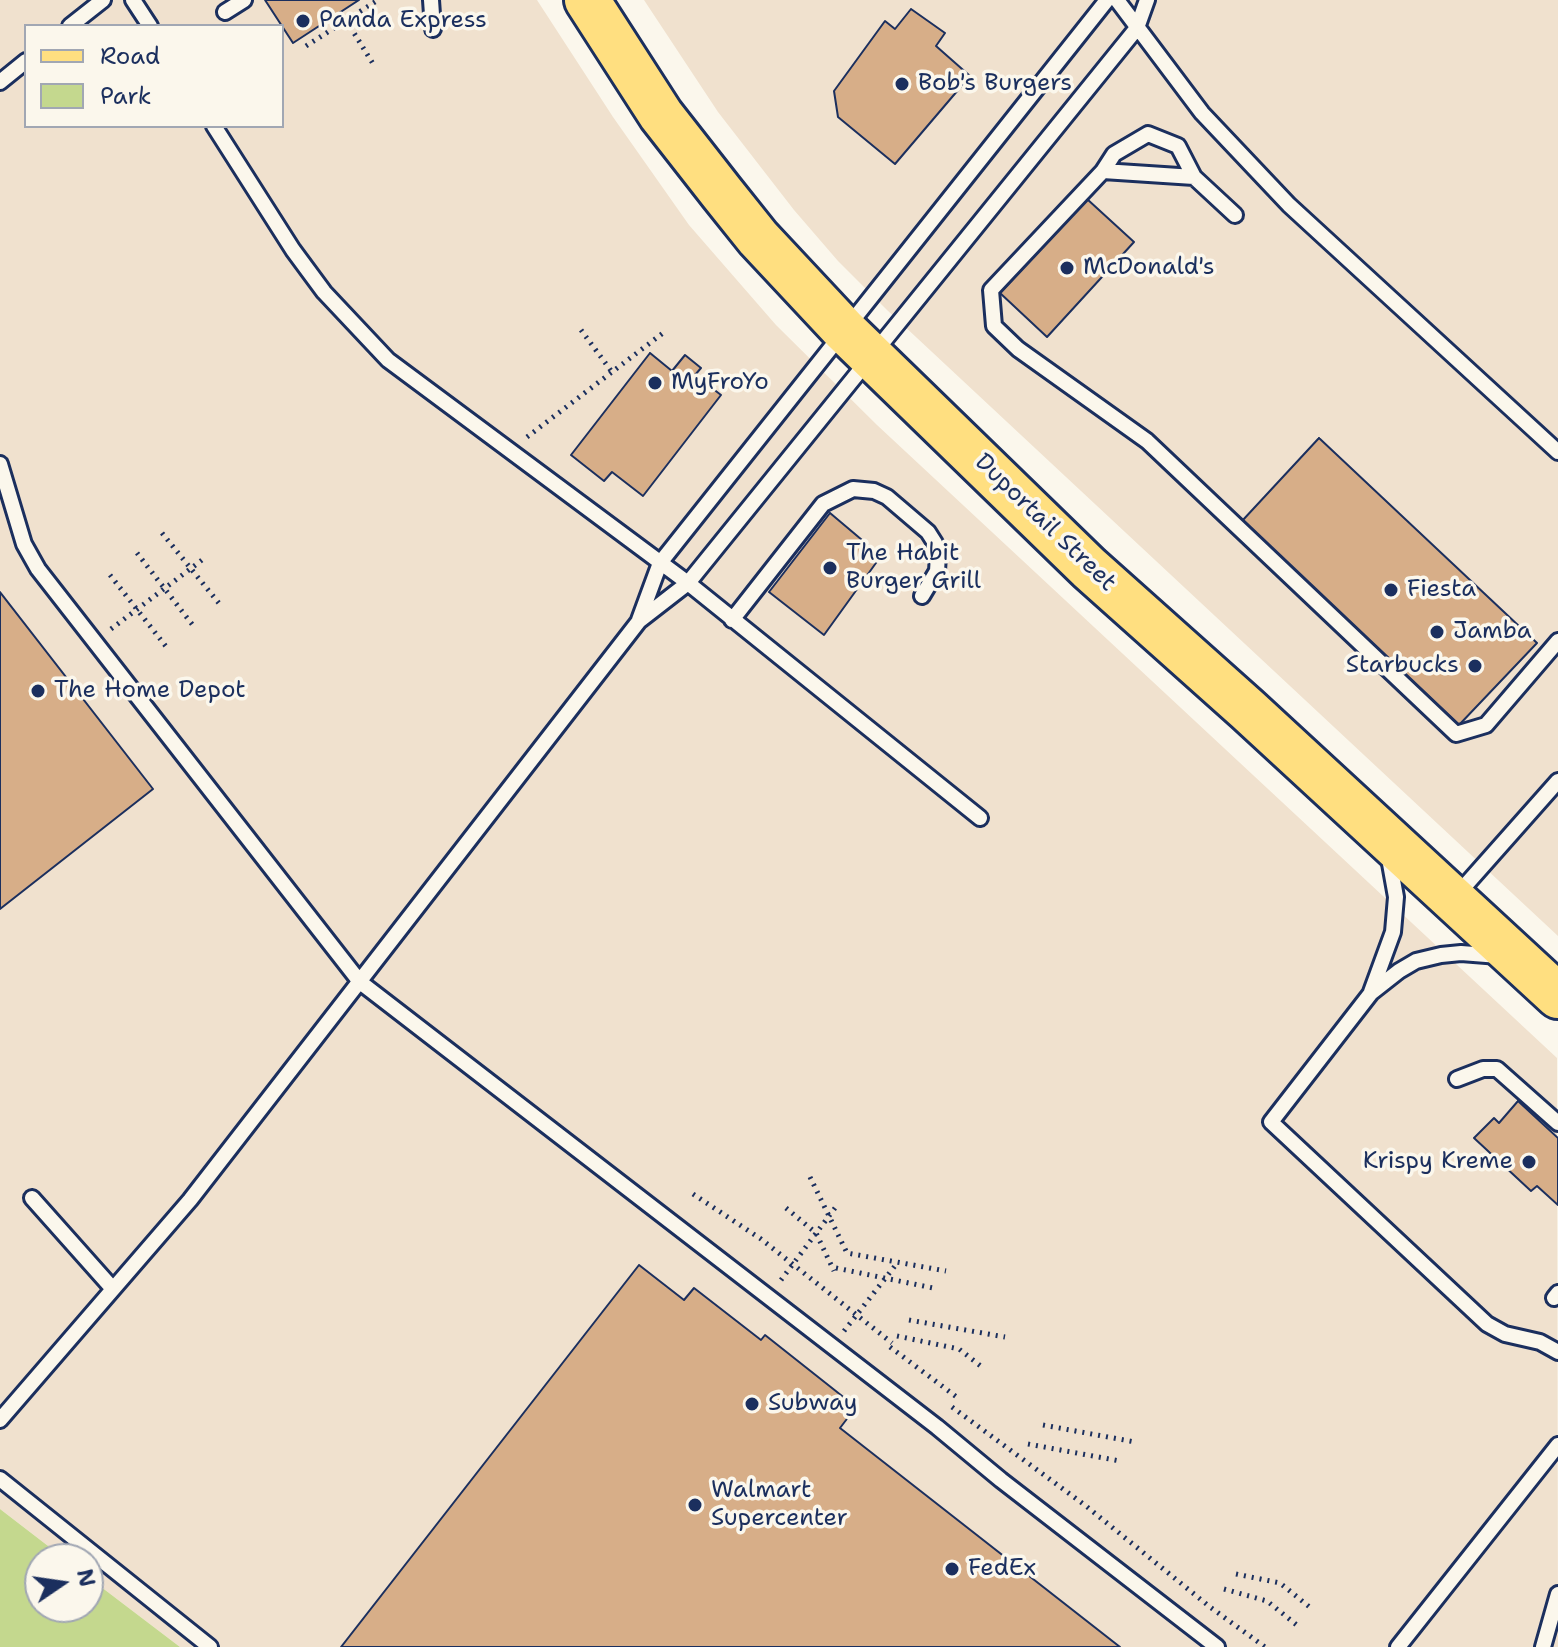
<!DOCTYPE html>
<html>
<head>
<meta charset="utf-8">
<style>
	body { margin:0 }
	#map { position:relative; width:1558px; height:1647px; overflow:hidden; background:#fbf7ec; font-family:"Shantell Sans",sans-serif }
	canvas { display:block }
	.legend { position:absolute; left:24px; top:24px; width:260px; height:104px; box-sizing:border-box; background:#fbf7ec; border:2px solid #a1a7b3; margin:0; padding:10px 14px; list-style:none; font-size:24px; color:#1b2f5e }
	.legend li { display:flex; align-items:center; gap:16px; height:40px }
	.legend b { width:40px; border:2px solid #a1a7b3 }
	.north { position:absolute; left:24px; top:1543px; width:80px; height:80px; box-sizing:border-box; background:#fbf7ec; border:2px solid #a1a7b3; border-radius:50%; rotate:77deg; font-size:22px; font-weight:700; line-height:32px; text-align:center; color:#1b2f5e }
	.north::after { content:''; display:block; margin:auto; width:28px; height:36px; background:#1b2f5e; clip-path:polygon(50% 0,100% 100%,50% 72%,0 100%) }
</style>
</head>
<body>
<div id="map">
<canvas width="1558" height="1647"></canvas>
<ul class="legend">
<li><b style="height:10px;background:#ffdf80"></b>Road</li>
<li><b style="height:22px;background:#c4d88e"></b>Park</li>
</ul>
<div class="north">N</div>
</div>
<script>
const c = document.querySelector('canvas').getContext('2d');
c.lineJoin = 'round';
function fill(path, color) {
  c.fillStyle = color;
  c.fill(path, 'evenodd');
}
function poly(rows) {
  const path = new Path2D();
  for (const r of rows) {
    path.moveTo(r[0], r[1]);
    for (let i = 2; i < r.length; i += 2) path.lineTo(r[i], r[i + 1]);
  }
  return path;
}
function trace(path, color, width, dash) {
  c.strokeStyle = color;
  c.lineWidth = width;
  c.lineCap = dash ? 'butt' : 'round';
  c.setLineDash(dash || []);
  c.stroke(path);
}
function label(font, color, halo, rows, align = 'center') {
  c.font = font + ' "Shantell Sans",sans-serif';
  c.lineWidth = 7;
  c.setLineDash([]);
  c.textBaseline = 'middle';
  c.strokeStyle = halo;
  c.fillStyle = color;
  for (const [text, x, y, turn = 0] of rows) {
    c.save();
    c.translate(x, y);
    c.rotate((+turn || 0) * Math.PI / 180);
    c.textAlign = isNaN(turn) ? turn : align;
    if (halo) c.strokeText(text, 0, 0);
    c.fillText(text, 0, 0);
    c.restore();
  }
}
fill(poly([
	[0,0,537,0,613,117,689,225,776,325,877,425,1557,1058,1558,1647,180,1647,88,1577,88,1559,65,1559,0,1509],
	[26,26,282,26,282,126,26,126],
	[644,0,1558,0,1558,936,887,310,838,261,794,210,718,112]
]), '#f0e1ce');
fill(poly([
	[0,1509,65,1559,40,1559,40,1607,88,1607,88,1577,180,1647,0,1647]
]), '#c4d88e');
const building = poly([
	[265,0,359,0,293,43,265,0],
	[911,9,945,33,936,46,970,76,895,164,838,117,834,91,885,21,895,29,911,9],
	[1087,199,1134,242,1047,337,1000,293,1087,199],
	[650,353,672,371,685,355,701,368,695,375,721,395,643,496,612,472,604,481,571,455,650,353],
	[1319,438,1537,643,1459,725,1242,521,1319,438],
	[830,513,881,556,824,635,769,592,830,513],
	[0,592,153,789,0,909,0,592],
	[1518,1101,1558,1138,1558,1205,1537,1186,1531,1191,1474,1138,1494,1118,1499,1123,1518,1101],
	[639,1265,684,1300,694,1288,761,1340,765,1335,856,1407,840,1428,1120,1647,341,1647,639,1265]
]);
fill(building, '#d7ae88');
trace(building, '#1b2f5e', 2);
const lane = poly([
	[133,0,150,26],
	[431,0,433,29],
	[1117,0,1202,113,1289,205,1558,452],
	[225,12,244,0],
	[70,26,103,0],
	[0,82,26,61],
	[214,126,293,250,324,292,388,360,688,583,980,818],
	[1103,171,1194,177],
	[1235,215,1194,177,1178,146,1148,134,1114,154,1103,171,991,290,994,326,1018,349,1147,441,1456,734,1486,725,1558,641],
	[0,464,24,544,38,569,360,982,937,1427,1001,1480,1217,1647],
	[639,620,660,563,1107,0],
	[732,620,823,504,853,489,874,491,887,497,928,532,935,543,938,555,937,571,922,596],
	[1456,896,1558,781],
	[1499,956,1461,953,1441,955,1416,961,1399,971,1371,993,1271,1122,1487,1324,1505,1334,1540,1342,1558,1352],
	[1371,992,1393,932,1396,897,1389,858],
	[1457,1079,1483,1069,1497,1069,1558,1123],
	[32,1198,113,1289],
	[1554,1298,1558,1293],
	[0,1420,190,1200,639,621,688,583,1137,28,1147,0],
	[0,1479,210,1647],
	[1398,1647,1558,1445],
	[1543,1647,1558,1594]
]);
const primary = poly([
	[587,0,661,115,722,193,758,238,844,330,1089,568,1248,710,1558,996]
]);
trace(lane, '#1b2f5e', 20);
trace(primary, '#1b2f5e', 50);
trace(poly([
	[346,20,375,67],
	[306,46,378,0],
	[581,330,612,372],
	[527,437,663,333],
	[162,533,222,607],
	[137,553,195,628],
	[110,575,168,649],
	[111,629,202,560],
	[810,1177,847,1253,946,1271],
	[693,1194,761,1239,892,1343],
	[786,1208,816,1233,834,1271],
	[836,1268,933,1288],
	[781,1280,838,1204],
	[909,1320,1005,1337],
	[844,1331,898,1262],
	[897,1336,959,1349,982,1367],
	[890,1347,958,1398],
	[952,1407,1086,1506,1210,1607,1265,1647],
	[1043,1425,1135,1442],
	[1028,1444,1120,1461],
	[1236,1574,1280,1583,1312,1609],
	[1224,1589,1267,1601,1298,1626]
]), '#1b2f5e', 5, [2, 6]);
trace(lane, '#fbf7ec', 14);
trace(primary, '#ffdf80', 44);
for (const [x, y, r, color] of [
	[303,21,8,"#1b2f5e"],
	[902,84,8,"#1b2f5e"],
	[1067,268,8,"#1b2f5e"],
	[655,383,8,"#1b2f5e"],
	[830,568,8,"#1b2f5e"],
	[1391,590,8,"#1b2f5e"],
	[1437,632,8,"#1b2f5e"],
	[1475,666,8,"#1b2f5e"],
	[38,691,8,"#1b2f5e"],
	[1529,1162,8,"#1b2f5e"],
	[752,1404,8,"#1b2f5e"],
	[695,1505,8,"#1b2f5e"],
	[952,1569,8,"#1b2f5e"]
]) {
  const dot = new Path2D();
  dot.arc(x, y, r, 0, 2 * Math.PI);
  c.fillStyle = color;
  c.fill(dot);
  trace(dot, '#fbf7ec', 3);
}
label('24px', '#1b2f5e', '#fbf7ec', [
	["Panda Express",319,21],
	["Bob's Burgers",918,84],
	["McDonald's",1083,268],
	["MyFroYo",671,383],
	["The Habit",846,554],
	["Burger Grill",846,582],
	["Fiesta",1407,590],
	["Jamba",1453,632],
	["Starbucks",1459,666,"right"],
	["The Home Depot",54,691],
	["Krispy Kreme",1513,1162,"right"],
	["Subway",768,1404],
	["Walmart",711,1491],
	["Supercenter",711,1519],
	["FedEx",968,1569]
], 'left');
label('24px', '#1b2f5e', '#fbf7ec', [
	["Duportail Street",1045,523,44]
]);
</script>
</body>
</html>
